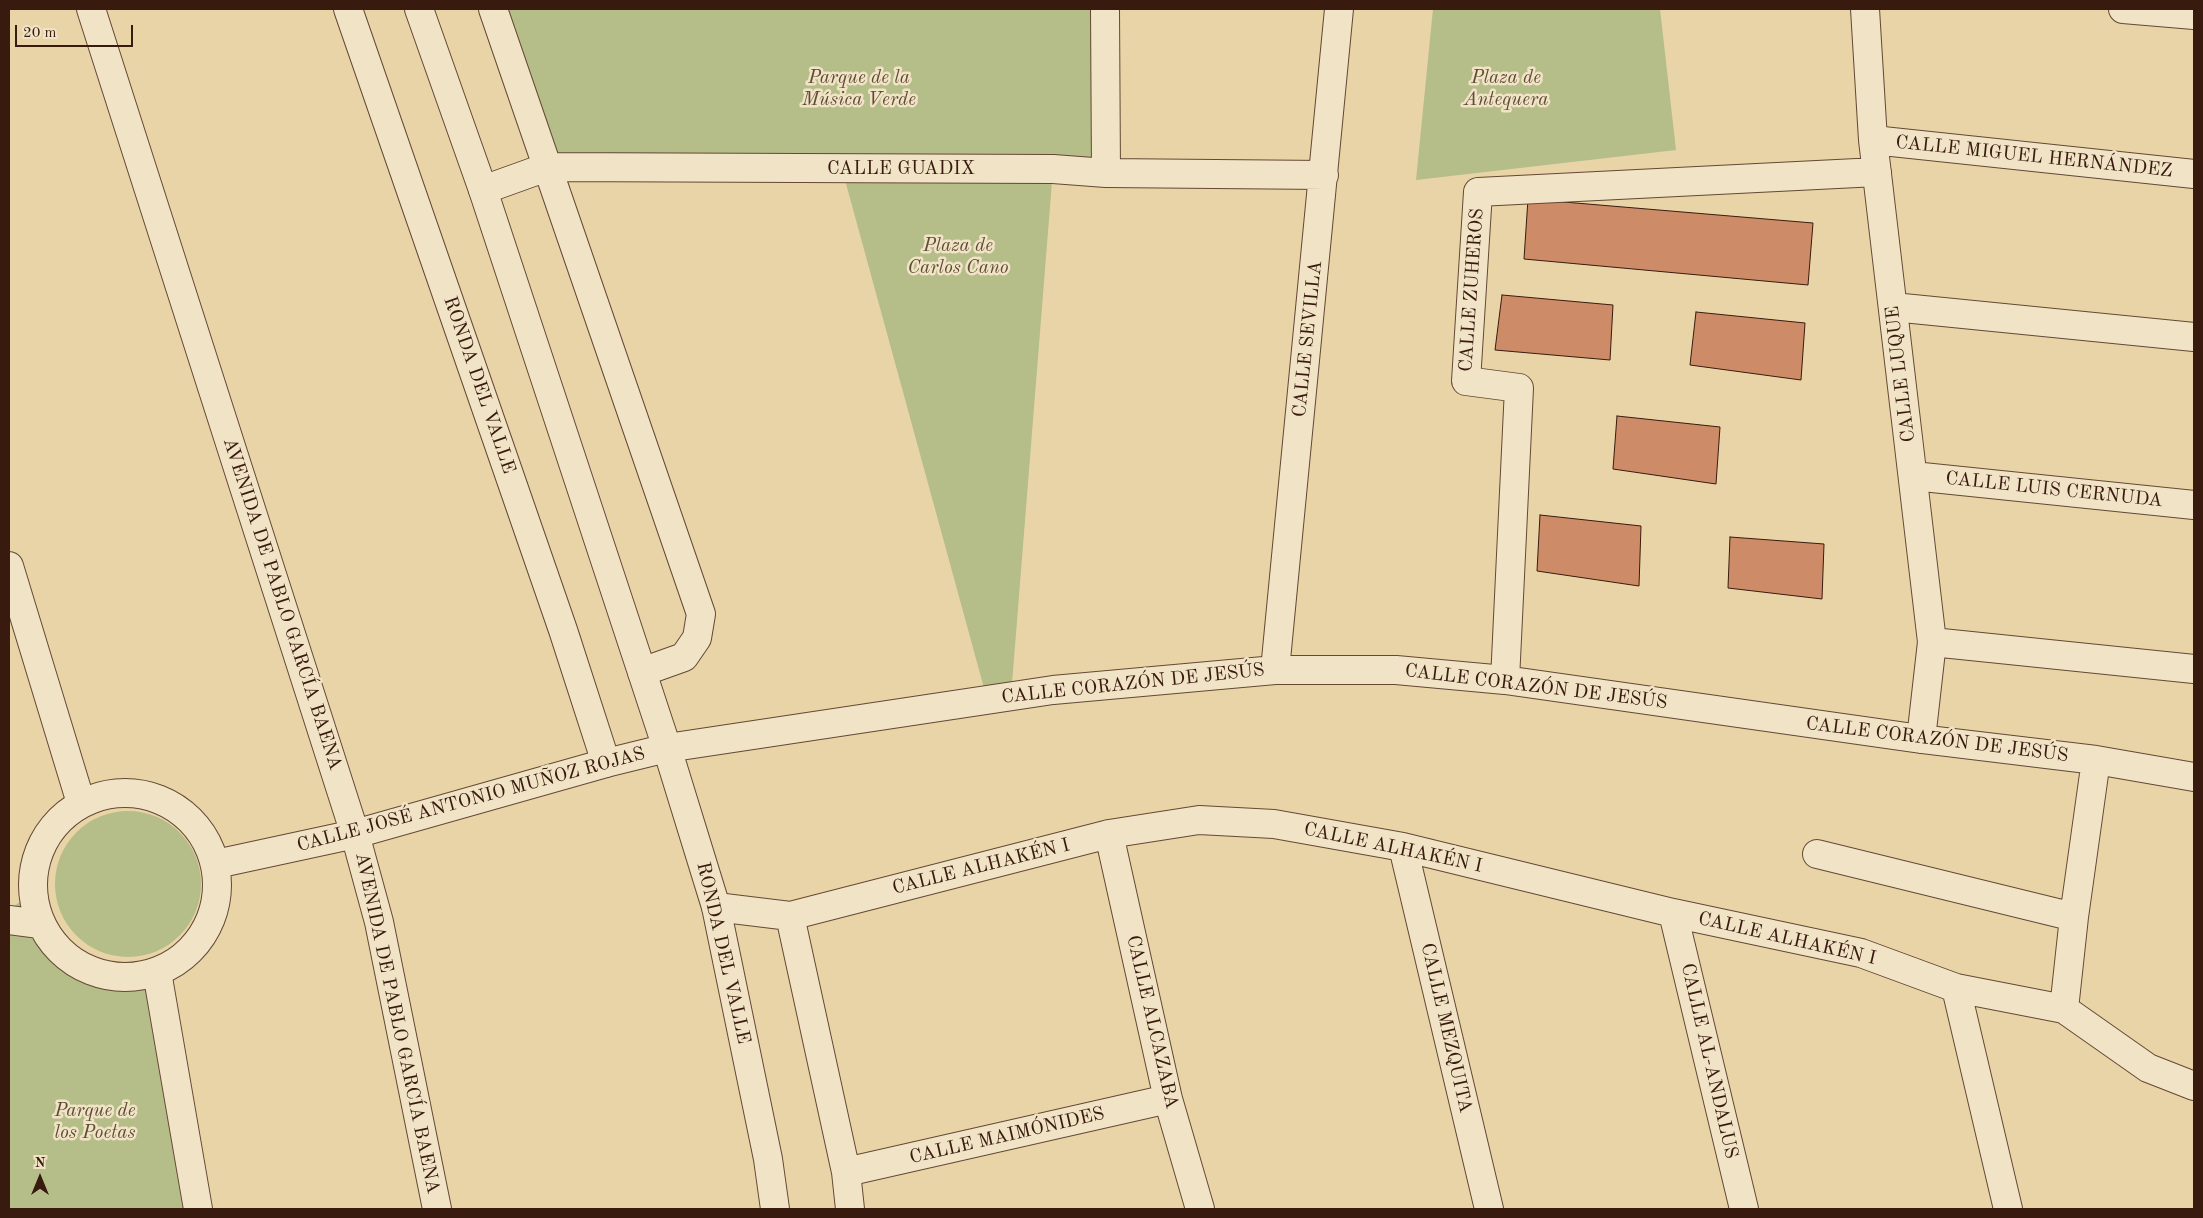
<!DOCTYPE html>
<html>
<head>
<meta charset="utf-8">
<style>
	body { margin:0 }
	#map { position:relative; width:2203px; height:1218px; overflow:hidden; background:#e8d4a7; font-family:"Old Standard TT",serif }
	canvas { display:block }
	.frame { position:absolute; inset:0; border:10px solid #391a0f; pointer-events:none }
	.north { position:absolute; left:15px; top:1153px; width:50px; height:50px; -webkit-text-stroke:4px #f0e3c6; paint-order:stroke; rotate:0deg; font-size:14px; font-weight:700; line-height:20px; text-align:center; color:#391a0f }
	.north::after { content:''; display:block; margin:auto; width:18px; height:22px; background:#391a0f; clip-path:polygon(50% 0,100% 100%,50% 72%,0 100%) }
	.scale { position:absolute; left:15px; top:25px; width:118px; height:22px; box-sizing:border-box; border:2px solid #391a0f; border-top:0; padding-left:6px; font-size:15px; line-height:18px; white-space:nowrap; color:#391a0f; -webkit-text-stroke:4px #f0e3c6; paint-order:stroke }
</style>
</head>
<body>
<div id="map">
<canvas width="2203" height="1218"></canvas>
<div class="frame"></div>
<div class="north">N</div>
<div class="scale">20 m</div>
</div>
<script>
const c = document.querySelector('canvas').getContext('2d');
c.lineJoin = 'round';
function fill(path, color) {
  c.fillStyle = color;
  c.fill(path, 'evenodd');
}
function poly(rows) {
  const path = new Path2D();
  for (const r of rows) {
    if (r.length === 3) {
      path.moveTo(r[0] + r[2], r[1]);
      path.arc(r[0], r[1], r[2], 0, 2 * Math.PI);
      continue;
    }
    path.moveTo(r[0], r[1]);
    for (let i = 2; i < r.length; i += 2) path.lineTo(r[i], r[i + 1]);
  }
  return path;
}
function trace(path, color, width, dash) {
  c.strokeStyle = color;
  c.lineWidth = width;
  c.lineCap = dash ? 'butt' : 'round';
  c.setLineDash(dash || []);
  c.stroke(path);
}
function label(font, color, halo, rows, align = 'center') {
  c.font = font + ' "Old Standard TT",serif';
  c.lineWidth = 5;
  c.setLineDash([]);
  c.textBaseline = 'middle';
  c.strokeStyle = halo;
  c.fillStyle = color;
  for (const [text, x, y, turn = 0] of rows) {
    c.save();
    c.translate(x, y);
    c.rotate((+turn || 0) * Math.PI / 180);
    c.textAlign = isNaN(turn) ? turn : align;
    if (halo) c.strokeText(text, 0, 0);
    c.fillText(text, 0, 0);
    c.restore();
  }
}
fill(poly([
	[493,9,1105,9,1106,173,1053,169,1011,696,987,699,842,169,547,167],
	[1433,9,1660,9,1676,150,1416,180],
	[128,884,73],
	[32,893,40,924,55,947,76,964,102,975,130,978,157,972,198,1209,9,1209,9,910]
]), '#b5bd88');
const building = poly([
	[1528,199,1813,223,1808,285,1524,259,1528,199],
	[1502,295,1613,305,1610,360,1495,350,1502,295],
	[1696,312,1805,323,1801,380,1690,365,1696,312],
	[1617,416,1720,427,1716,484,1613,469,1617,416],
	[1540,515,1641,526,1639,586,1537,571,1540,515],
	[1730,537,1824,544,1822,599,1728,588,1730,537]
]);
fill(building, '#cd8c67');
trace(building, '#391a0f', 1);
const minor = poly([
	[91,9,355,834,379,922,437,1209],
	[348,9,563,630,606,763],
	[493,9,701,614,697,638,684,657,642,672],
	[1105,9,1106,173],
	[1865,9,1873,140,1932,642,1921,739],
	[2123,9,2194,15],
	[1873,140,2194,174],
	[483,190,547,167,1053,169,1106,173,1324,175],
	[1893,307,2194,337],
	[1913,476,2194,505],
	[9,566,81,803],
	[1932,642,2194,669],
	[1275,670,1339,9],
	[1505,680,1519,388,1466,381,1478,192,1877,172],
	[667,748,1053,690,1275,670,1396,670,1505,680,1921,739,2096,760,2194,777],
	[1109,834,1168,1099,1200,1209],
	[1403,847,1489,1209],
	[1817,854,2074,917],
	[716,907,790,916,1109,834,1199,820,1274,824,1403,847,1673,913,1861,953,1956,988,2064,1009,2148,1068,2194,1086],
	[1673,913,1744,1209],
	[790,916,846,1172,850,1209],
	[157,972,198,1209],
	[1956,988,2008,1209],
	[2064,1009,2074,917,2096,760],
	[846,1172,1168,1099]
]);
const tertiary = poly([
	[419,9,483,190,667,748,716,907,768,1159,775,1209],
	[125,885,92],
	[216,864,355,834,606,763,667,748],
	[9,920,40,924]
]);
trace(minor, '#654835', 30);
trace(tertiary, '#654835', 30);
trace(minor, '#f0e3c6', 28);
trace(tertiary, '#f0e3c6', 28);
label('italic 19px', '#5e4b33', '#f0e3c6', [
	["Parque de la",859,78],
	["Música Verde",859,100],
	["Plaza de",1506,78],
	["Antequera",1506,100],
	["Plaza de",958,246],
	["Carlos Cano",958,268],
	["Parque de",95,1111],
	["los Poetas",95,1133]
]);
label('19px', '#391a0f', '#f0e3c6', [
	["CALLE MIGUEL HERNÁNDEZ",2034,157,6],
	["CALLE GUADIX",901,169],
	["CALLE ZUHEROS",1472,290,-86],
	["CALLE SEVILLA",1308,339,-84],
	["CALLE LUQUE",1901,374,-97],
	["RONDA DEL VALLE",479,385,71],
	["CALLE LUIS CERNUDA",2054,490,6],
	["AVENIDA DE PABLO GARCÍA BAENA",282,604,72],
	["CALLE CORAZÓN DE JESÚS",1133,684,-6],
	["CALLE CORAZÓN DE JESÚS",1536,687,7],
	["CALLE CORAZÓN DE JESÚS",1937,740,7],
	["CALLE JOSÉ ANTONIO MUÑOZ ROJAS",471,800,-15],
	["CALLE ALHAKÉN I",1393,848,12],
	["CALLE ALHAKÉN I",981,867,-14],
	["CALLE ALHAKÉN I",1787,939,13],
	["RONDA DEL VALLE",723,953,77],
	["CALLE ALCAZABA",1152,1022,77],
	["AVENIDA DE PABLO GARCÍA BAENA",397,1023,78],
	["CALLE MEZQUITA",1446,1028,77],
	["CALLE AL-ANDALUS",1709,1061,77],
	["CALLE MAIMÓNIDES",1007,1136,-13]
]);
</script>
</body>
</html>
